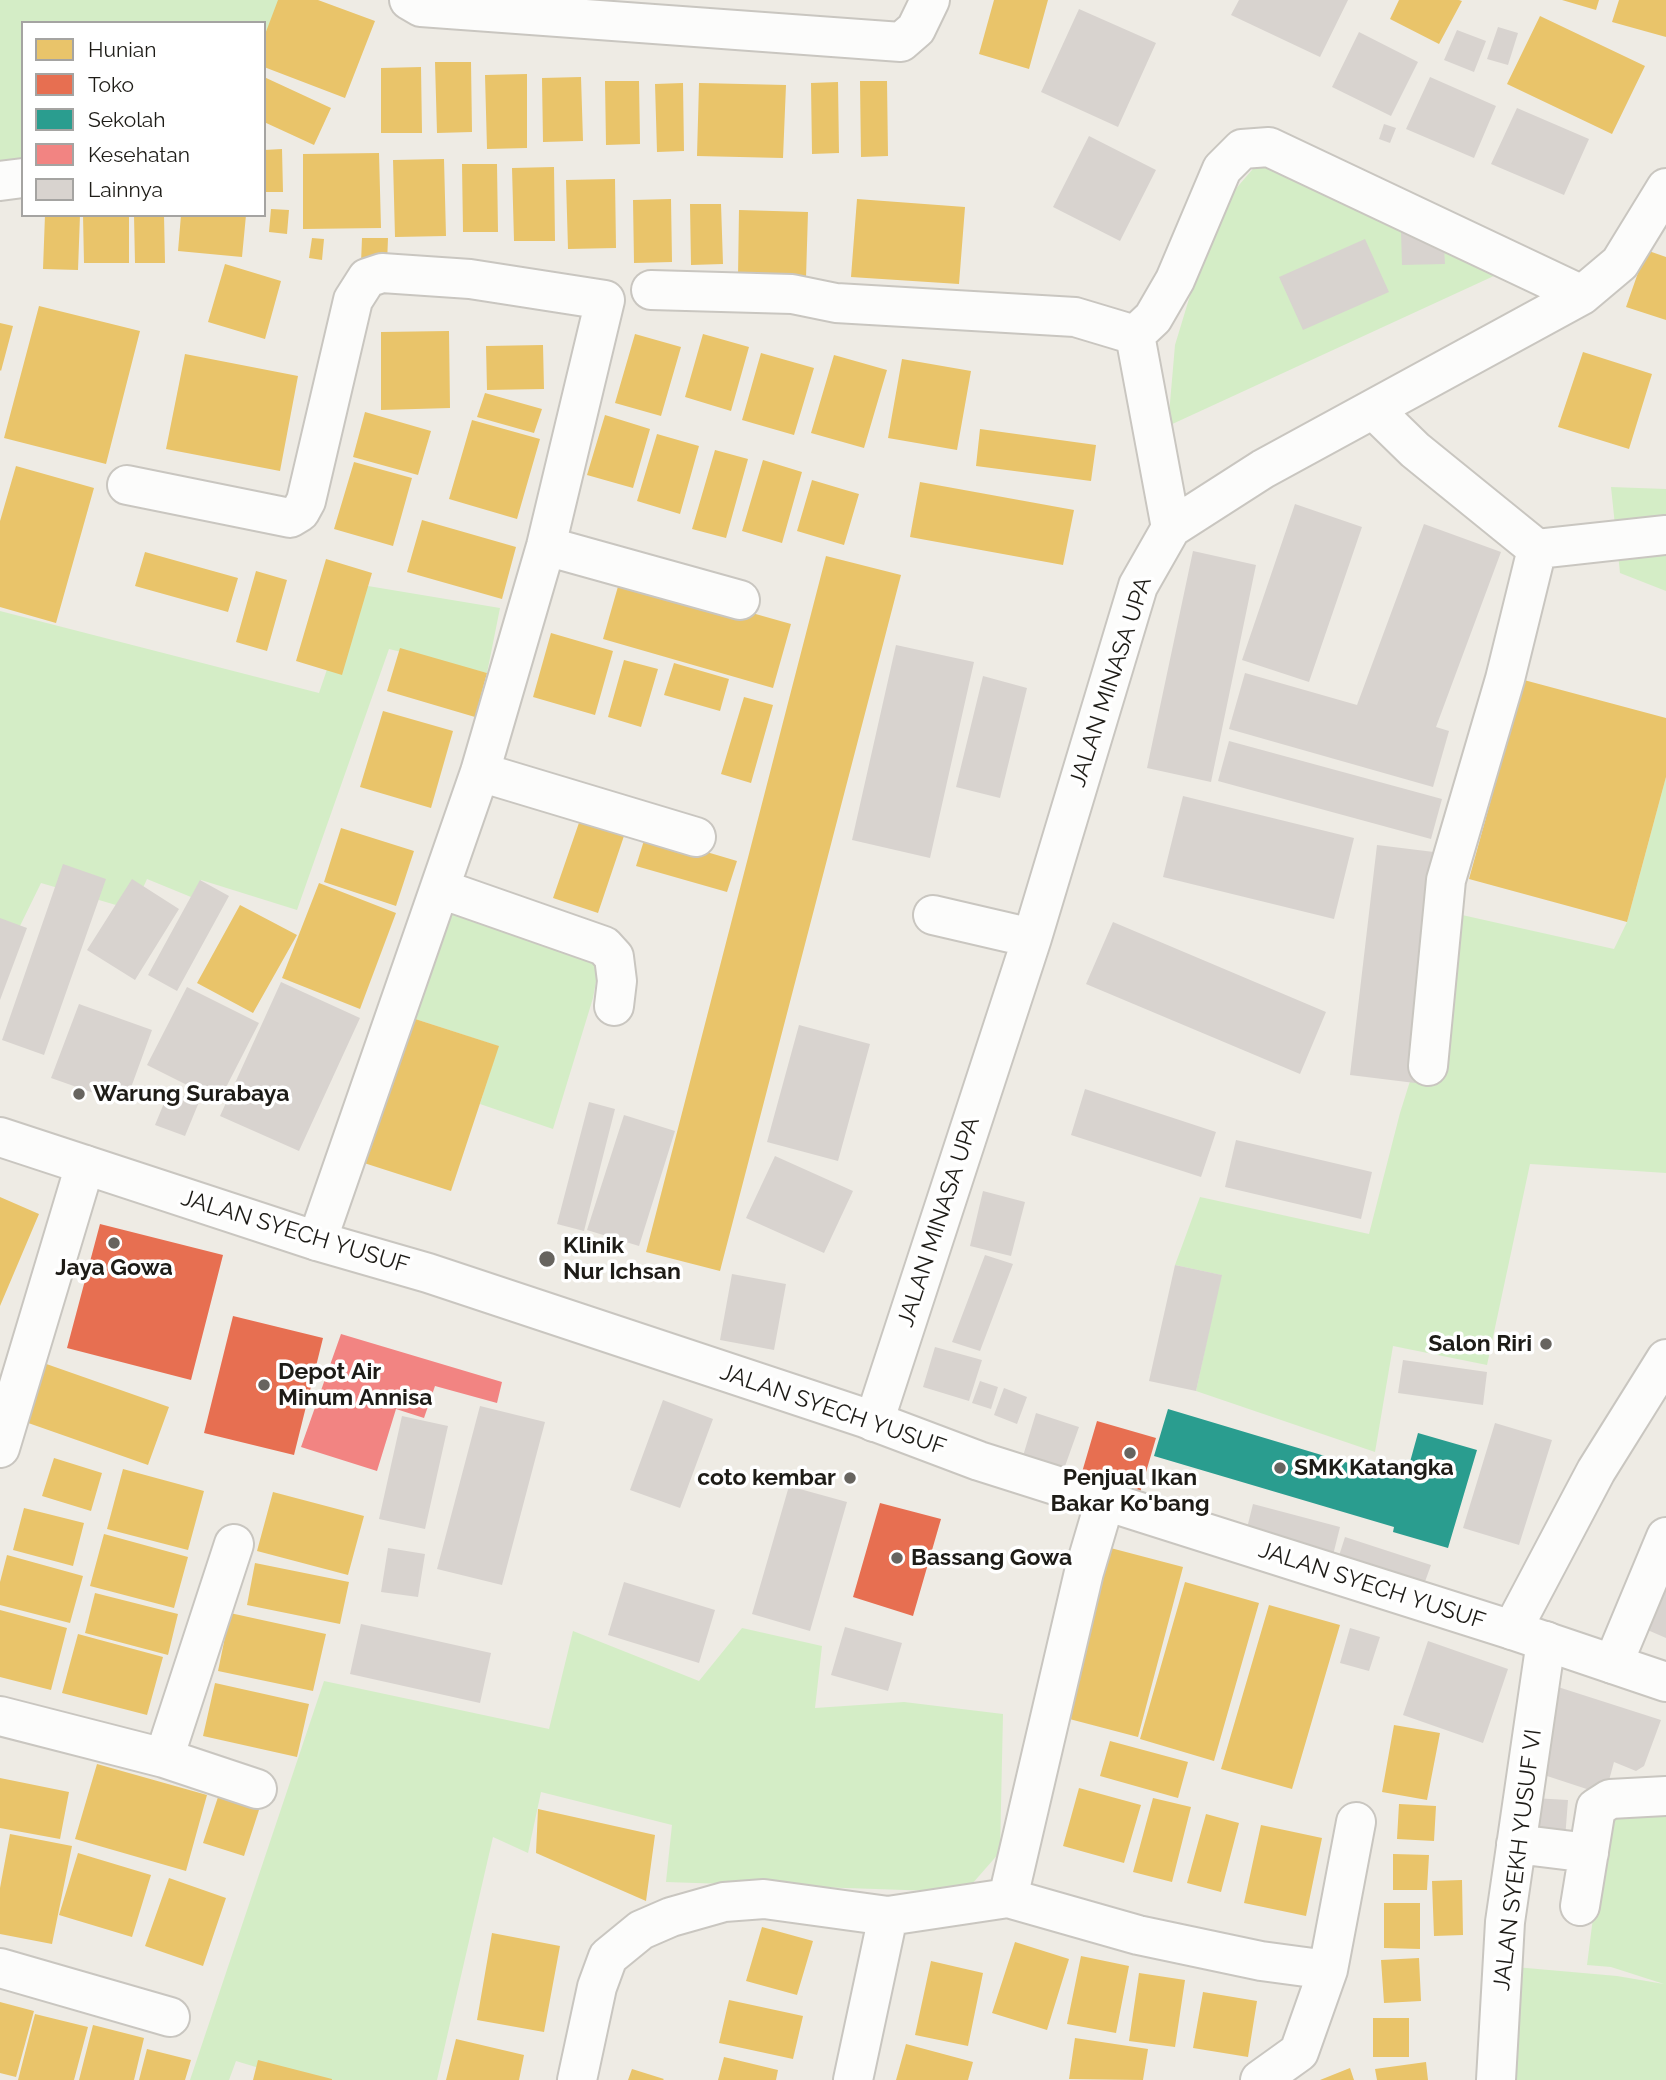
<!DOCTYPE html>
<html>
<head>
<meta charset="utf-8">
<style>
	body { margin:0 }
	#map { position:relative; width:1666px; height:2080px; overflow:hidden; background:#eeebe4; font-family:Raleway,sans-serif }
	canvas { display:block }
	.legend { position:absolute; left:21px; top:21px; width:245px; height:196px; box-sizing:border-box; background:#fff; border:2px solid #a5a4a2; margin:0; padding:9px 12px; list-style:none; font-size:21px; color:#1e1c17 }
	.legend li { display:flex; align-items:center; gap:14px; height:35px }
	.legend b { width:35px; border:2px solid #a5a4a2 }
</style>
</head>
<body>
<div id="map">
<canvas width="1666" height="2080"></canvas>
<ul class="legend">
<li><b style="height:19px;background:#e9c46a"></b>Hunian</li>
<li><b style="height:19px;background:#e76f51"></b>Toko</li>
<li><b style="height:19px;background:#2a9d8f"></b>Sekolah</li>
<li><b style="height:19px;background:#f28482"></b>Kesehatan</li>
<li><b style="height:19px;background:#d8d3cf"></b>Lainnya</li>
</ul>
</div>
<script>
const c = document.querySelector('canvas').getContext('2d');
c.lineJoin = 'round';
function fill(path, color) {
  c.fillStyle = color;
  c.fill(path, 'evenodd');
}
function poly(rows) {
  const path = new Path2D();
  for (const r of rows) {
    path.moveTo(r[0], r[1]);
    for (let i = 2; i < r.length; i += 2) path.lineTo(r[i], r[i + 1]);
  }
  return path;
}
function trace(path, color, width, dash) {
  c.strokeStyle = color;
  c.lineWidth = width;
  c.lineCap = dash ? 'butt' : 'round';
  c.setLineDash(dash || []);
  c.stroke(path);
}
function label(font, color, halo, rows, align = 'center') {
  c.font = font + ' Raleway,sans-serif';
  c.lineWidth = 7;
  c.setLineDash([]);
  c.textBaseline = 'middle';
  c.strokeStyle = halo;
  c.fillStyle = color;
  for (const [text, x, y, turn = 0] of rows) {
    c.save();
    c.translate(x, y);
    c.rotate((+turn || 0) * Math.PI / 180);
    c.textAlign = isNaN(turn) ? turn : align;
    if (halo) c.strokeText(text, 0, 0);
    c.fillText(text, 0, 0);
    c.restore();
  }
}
fill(poly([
	[0,0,283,0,264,56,264,23,23,23,23,171,0,173],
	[1264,156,1496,275,1168,426,1175,345,1215,213],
	[1611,487,1666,489,1666,591,1620,573],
	[356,584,500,608,487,673,389,649,297,910,201,880,191,897,147,879,133,910,41,883,17,932,0,925,0,611,319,693],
	[1666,777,1666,1173,1530,1164,1487,1365,1393,1346,1375,1452,1196,1391,1221,1275,1175,1265,1200,1197,1369,1234,1400,1113,1462,915,1614,949,1627,922],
	[455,898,599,965,593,998,553,1129,480,1104,498,1046,409,1017],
	[742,1628,822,1646,815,1708,904,1702,1003,1714,1000,1852,965,1892,666,1882,672,1825,541,1792,528,1853,493,1837,437,2080,299,2080,236,2061,229,2080,190,2080,324,1681,549,1729,573,1631,699,1681],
	[1607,1808,1666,1813,1666,2080,1510,2080,1515,1967,1617,1976,1664,1984,1611,1967,1587,1965]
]), '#d4edc6');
fill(poly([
	[278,0,318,0,375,21,345,98,264,67,264,37],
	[994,0,1048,0,1029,69,979,54],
	[1399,0,1459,0,1462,1,1439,44,1390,19],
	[1562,0,1599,0,1596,10],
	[1619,0,1666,0,1666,37,1612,22],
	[1540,16,1645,66,1612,134,1507,84],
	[435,62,471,62,472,132,437,133],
	[421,67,422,133,381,133,381,68],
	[527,74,527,148,487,149,485,75],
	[264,77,331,108,314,145,264,122],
	[581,77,583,141,543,142,542,78],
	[605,81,639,81,640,144,606,145],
	[860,81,887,81,888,156,861,157],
	[838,82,839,153,812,154,811,83],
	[683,83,684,151,657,152,655,84],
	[699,83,786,85,783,158,697,156],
	[282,149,283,192,264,192,264,150],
	[379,153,381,228,303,229,303,154],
	[444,159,446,236,395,237,393,160],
	[462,164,497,164,498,232,463,232],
	[554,167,555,241,514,241,512,168],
	[615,179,616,248,568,249,566,180],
	[671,199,672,262,634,263,633,200],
	[857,199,965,207,959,284,851,277],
	[690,204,721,204,723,264,691,265],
	[271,209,289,210,287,234,269,232],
	[739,210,808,212,806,278,738,276],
	[45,215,80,215,78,270,43,269],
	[83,215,129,215,129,263,84,263],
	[134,215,164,215,165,263,135,263],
	[181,215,246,215,242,257,178,251],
	[312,238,324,239,322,260,309,258],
	[362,238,388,238,387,264,361,263],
	[1646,250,1666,257,1666,320,1626,307],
	[225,264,281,281,265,339,208,322],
	[39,306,140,331,106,464,4,438],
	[0,323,13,326,1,371,0,370],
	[449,331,450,408,381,410,381,332],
	[635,334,681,347,661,416,615,403],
	[703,334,749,347,731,411,685,397],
	[543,345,544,389,487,390,486,346],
	[1583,352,1652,374,1629,449,1558,427],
	[761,353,814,368,794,435,742,420],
	[185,354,298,376,280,471,166,449],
	[834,355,887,370,864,448,811,433],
	[902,359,971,371,957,450,888,438],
	[485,393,542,409,534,433,477,417],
	[365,412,431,431,418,475,353,457],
	[605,415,650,429,633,488,587,475],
	[472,420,540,439,517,519,449,499],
	[980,429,1096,445,1091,481,976,466],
	[657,434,699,446,680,514,637,501],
	[715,450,748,459,726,538,692,529],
	[763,460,802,472,782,543,742,531],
	[354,462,412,478,393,546,334,529],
	[16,466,94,488,56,623,0,607,0,521],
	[812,480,859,494,844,545,797,531],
	[920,482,1074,510,1063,565,910,537],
	[422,520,516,547,502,599,407,572],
	[145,552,238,578,228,612,135,586],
	[826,556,901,575,720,1271,646,1252],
	[326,559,372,573,342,675,296,661],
	[256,571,287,580,267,651,236,642],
	[621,576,791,624,773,688,603,639],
	[551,633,613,651,595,715,533,697],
	[400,648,487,673,475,717,387,691],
	[624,660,658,669,641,727,608,717],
	[674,663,729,679,720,711,664,695],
	[1524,680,1666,718,1666,777,1627,922,1469,879],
	[744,697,773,705,751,783,721,774],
	[383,711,453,731,431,808,360,787],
	[582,814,626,830,598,913,553,898],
	[341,828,414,851,396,906,324,882],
	[646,834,737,861,727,892,636,866],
	[319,883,396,913,360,1009,282,978],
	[240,905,297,935,253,1013,197,983],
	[409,1017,499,1046,451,1191,361,1162],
	[0,1197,39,1214,0,1306],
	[35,1360,169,1407,148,1465,14,1418],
	[54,1458,102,1473,91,1511,42,1496],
	[123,1469,204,1491,188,1550,107,1529],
	[273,1492,364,1516,348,1575,257,1551],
	[24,1508,84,1523,73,1566,13,1550],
	[104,1534,188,1557,174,1608,90,1586],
	[1103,1546,1183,1567,1138,1737,1058,1716],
	[7,1555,83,1576,70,1623,0,1605,0,1582],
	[255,1563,349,1582,340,1624,247,1605],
	[1185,1582,1259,1603,1214,1761,1140,1739],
	[95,1593,178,1614,168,1655,85,1633],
	[1269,1605,1340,1625,1292,1789,1221,1769],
	[0,1610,67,1628,51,1690,0,1677],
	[230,1613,326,1634,313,1691,218,1671],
	[78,1634,163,1657,147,1715,62,1693],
	[215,1683,309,1704,297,1757,203,1736],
	[1394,1725,1440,1733,1427,1800,1382,1792],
	[1110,1741,1188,1762,1178,1798,1100,1776],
	[97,1764,207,1795,186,1871,75,1839],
	[0,1778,69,1792,60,1839,0,1828],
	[1079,1788,1141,1805,1124,1863,1063,1846],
	[218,1797,259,1810,244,1856,203,1843],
	[1153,1798,1191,1807,1172,1882,1133,1872],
	[1399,1804,1436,1806,1434,1841,1397,1839],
	[538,1809,655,1835,646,1901,536,1853],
	[1206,1814,1239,1823,1221,1892,1187,1883],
	[1261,1825,1322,1838,1306,1916,1244,1903],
	[10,1834,72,1846,52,1944,0,1934,0,1888],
	[78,1853,151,1875,132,1937,59,1915],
	[1393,1854,1429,1855,1427,1890,1393,1890],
	[169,1878,226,1898,203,1966,145,1946],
	[1462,1880,1463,1935,1434,1936,1432,1881],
	[1384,1903,1420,1903,1420,1949,1384,1948],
	[762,1927,813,1941,797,1995,746,1981],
	[492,1933,560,1946,544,2032,477,2020],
	[1015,1942,1069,1959,1047,2030,992,2013],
	[1081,1956,1129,1966,1116,2033,1067,2024],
	[1419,1958,1421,2001,1384,2003,1381,1960],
	[931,1961,983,1973,968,2046,915,2035],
	[1139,1973,1185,1980,1175,2047,1129,2041],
	[1203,1992,1257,2001,1248,2057,1193,2048],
	[729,2000,803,2016,793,2059,719,2043],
	[0,2002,34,2011,16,2077,0,2073],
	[35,2014,88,2027,74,2080,18,2080],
	[1373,2018,1409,2018,1409,2057,1373,2057],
	[93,2025,144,2038,134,2080,79,2080],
	[1075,2038,1148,2049,1143,2080,1069,2079],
	[456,2039,524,2055,519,2080,446,2080],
	[906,2044,973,2062,968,2080,896,2080],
	[147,2049,191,2060,185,2080,139,2080],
	[724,2057,778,2070,776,2080,718,2080],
	[258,2060,332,2079,332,2080,253,2080],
	[1426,2062,1428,2080,1377,2080,1375,2069],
	[1350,2068,1354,2080,1320,2080],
	[632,2069,664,2079,663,2080,628,2080]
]), '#e9c46a');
fill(poly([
	[100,1224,223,1255,191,1380,67,1348],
	[233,1316,323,1338,294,1455,204,1433],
	[1097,1421,1156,1438,1139,1496,1080,1479],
	[880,1503,941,1519,913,1616,853,1597]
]), '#e76f51');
fill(poly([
	[1168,1409,1405,1480,1418,1433,1477,1450,1448,1548,1393,1532,1394,1527,1154,1456]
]), '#2a9d8f');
fill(poly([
	[341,1334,502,1382,497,1403,435,1386,424,1418,396,1409,377,1471,301,1447]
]), '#f28482');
fill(poly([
	[1239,0,1348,0,1320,57,1231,15],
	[1079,9,1156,43,1118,127,1041,92],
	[1498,27,1518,33,1508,65,1487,59],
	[1457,30,1486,41,1474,72,1444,60],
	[1359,32,1418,62,1391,116,1332,87],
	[1430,77,1496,106,1474,158,1406,129],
	[1517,108,1589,139,1564,195,1491,164],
	[1384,124,1396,128,1390,143,1379,139],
	[1089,136,1156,170,1120,241,1053,207],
	[1443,231,1445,264,1402,265,1401,232],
	[1365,239,1389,292,1303,330,1279,277],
	[1295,504,1362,527,1309,682,1242,660],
	[1424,524,1501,552,1436,727,1449,731,1433,787,1229,729,1245,673,1357,705],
	[1193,551,1256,565,1211,782,1147,768],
	[896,645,974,662,930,858,852,840],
	[983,676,1027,688,1000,798,956,787],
	[1229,741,1442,799,1431,839,1218,781],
	[1183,796,1354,838,1334,919,1163,877],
	[1377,845,1442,853,1415,1083,1350,1075],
	[63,864,106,879,44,1055,2,1040],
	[132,879,179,909,135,980,87,950],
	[200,880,229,896,177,991,148,975],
	[0,918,27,928,0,1000],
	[1113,922,1326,1012,1300,1074,1086,984],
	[281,982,360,1018,299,1151,220,1116],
	[187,987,259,1023,219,1101,147,1065],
	[79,1004,152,1030,125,1104,51,1078],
	[799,1025,870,1044,838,1161,767,1142],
	[1085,1089,1216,1132,1201,1177,1071,1135],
	[169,1091,199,1102,185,1136,155,1125],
	[589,1102,615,1109,584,1231,557,1224],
	[624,1115,675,1131,639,1246,587,1230],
	[1236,1140,1372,1172,1361,1219,1225,1187],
	[775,1156,853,1191,824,1253,746,1218],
	[983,1191,1025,1202,1011,1256,970,1246],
	[985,1255,1013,1264,980,1351,952,1342],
	[1175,1265,1222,1275,1196,1391,1149,1381],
	[732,1274,786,1284,774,1350,720,1340],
	[935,1347,982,1360,969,1401,923,1387],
	[1403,1360,1487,1372,1483,1405,1398,1393],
	[980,1381,998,1387,991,1409,972,1403],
	[1004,1388,1027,1397,1017,1424,994,1415],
	[663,1400,713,1419,680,1508,630,1490],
	[480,1406,545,1422,502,1585,437,1569],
	[1036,1413,1079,1427,1064,1469,1023,1456],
	[402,1416,448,1426,425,1529,379,1519],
	[1495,1423,1552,1440,1519,1545,1463,1528],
	[789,1486,847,1502,810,1631,752,1614],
	[1253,1504,1340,1527,1333,1555,1246,1532],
	[1345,1537,1431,1565,1422,1590,1337,1562],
	[388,1548,425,1554,418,1597,381,1592],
	[1666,1558,1666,1638,1636,1625],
	[624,1582,715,1610,699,1663,608,1635],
	[361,1624,491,1653,480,1703,350,1674],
	[845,1627,902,1643,888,1691,831,1675],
	[1350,1628,1380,1637,1369,1671,1340,1663],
	[1428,1641,1508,1669,1483,1743,1403,1715],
	[1558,1687,1661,1720,1644,1766,1636,1771,1614,1762,1605,1795,1544,1775],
	[1533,1798,1568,1800,1565,1839,1530,1836]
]), '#d8d3cf');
const minor = poly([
	[409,0,421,7,901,42,916,29,930,0],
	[0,181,23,178],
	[651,290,792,294,836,303,1075,317,1135,335,1171,528],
	[1135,335,1153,318,1175,280,1222,169,1242,149,1269,147,1582,295],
	[1373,409,1415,450,1537,549,1505,679,1446,880,1428,1066],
	[127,485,290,518,300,512,306,501,353,300,367,278,382,273,470,279,605,300,546,546,480,772,317,1241],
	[546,546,740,600],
	[1537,549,1666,535],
	[480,772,696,837],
	[441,889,604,946,614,957,617,981,614,1006],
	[933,915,1032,938],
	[874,1422,1032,938,1138,586,1171,528,1263,469,1582,295,1620,263,1666,188],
	[0,1448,85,1165],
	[1512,1630,1596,1471,1666,1359],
	[1613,1664,1666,1537],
	[0,1716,164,1758,257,1789],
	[164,1758,234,1544],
	[1516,1844,1589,1853],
	[1008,1898,1138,1935,1261,1961,1328,1970,1299,2052,1260,2080],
	[1580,1906,1596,1808,1610,1799,1666,1796],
	[0,1968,170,2017],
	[1328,1970,1356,1822],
	[577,2080,597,1987,608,1957,641,1930,671,1917,724,1902,764,1899,888,1916,1008,1898,1084,1572,1105,1501],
	[853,2080,888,1916],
	[1496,2080,1505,1922,1546,1641]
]);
const major = poly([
	[0,1137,317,1241,428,1273,865,1418,979,1461,1512,1630,1666,1682]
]);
trace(minor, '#c9c6c0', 42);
trace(major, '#c9c6c0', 42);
trace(minor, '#fcfcfb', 38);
trace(major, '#fcfcfb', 38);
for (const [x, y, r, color] of [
	[79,1094,7,"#67645f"],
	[114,1243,7,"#67645f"],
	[547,1259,9,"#67645f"],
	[1546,1344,7,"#67645f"],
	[264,1385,7,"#67645f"],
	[1130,1453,7,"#67645f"],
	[1280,1468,7,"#67645f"],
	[850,1478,7,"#67645f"],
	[897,1558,7,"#67645f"]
]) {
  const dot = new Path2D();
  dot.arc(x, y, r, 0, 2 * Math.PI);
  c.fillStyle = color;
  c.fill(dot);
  trace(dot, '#fff', 2.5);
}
label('23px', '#1e1c17', '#fff', [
	["JALAN MINASA UPA",1111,682,-72],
	["JALAN MINASA UPA",939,1222,-72],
	["JALAN SYECH YUSUF",295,1232,17],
	["JALAN SYECH YUSUF",833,1410,19],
	["JALAN SYECH YUSUF",1372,1586,18],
	["JALAN SYEKH YUSUF VI",1518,1860,-83]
]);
label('bold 23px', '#1e1c17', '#fff', [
	["Warung Surabaya",93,1094],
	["Klinik",563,1246],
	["Nur Ichsan",563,1272],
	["Jaya Gowa",114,1268,"center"],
	["Salon Riri",1532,1344,"right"],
	["Depot Air",278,1372],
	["Minum Annisa",278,1398],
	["SMK Katangka",1294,1468],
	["coto kembar",836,1478,"right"],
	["Penjual Ikan",1130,1478,"center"],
	["Bakar Ko'bang",1130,1504,"center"],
	["Bassang Gowa",911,1558]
], 'left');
</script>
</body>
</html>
